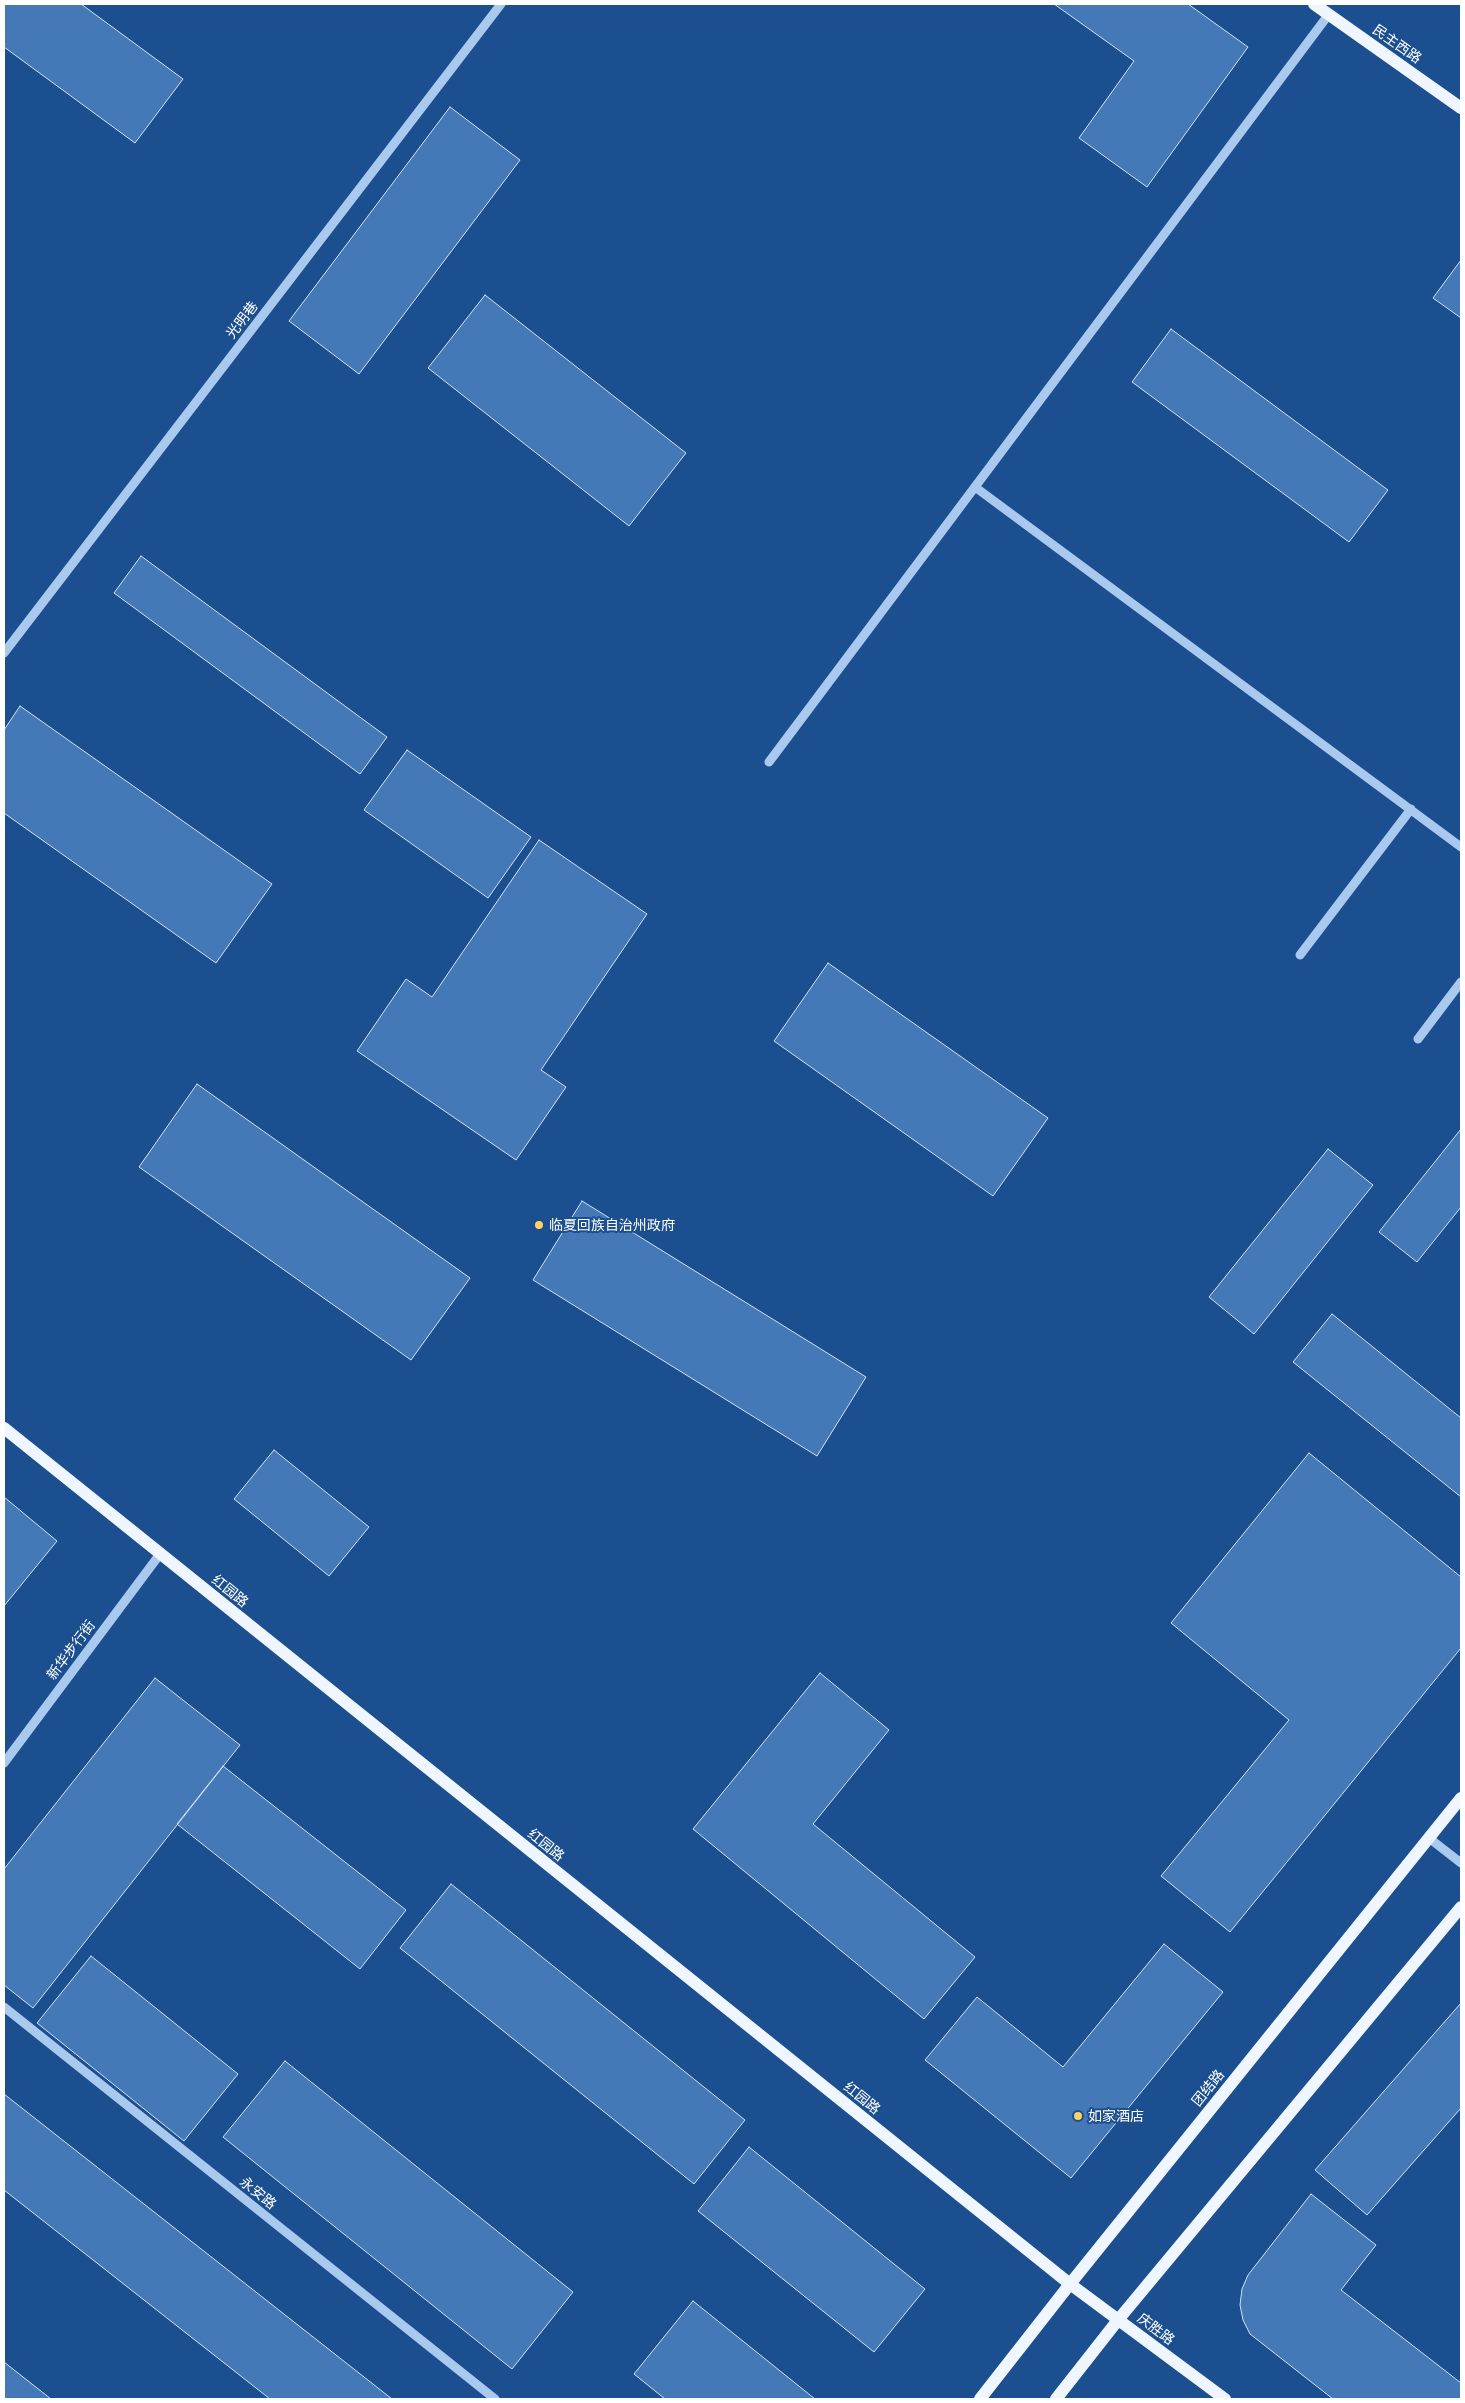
<!DOCTYPE html>
<html>
<head>
<meta charset="utf-8">
<style>
	body { margin:0 }
	#map { position:relative; width:1465px; height:2403px; overflow:hidden; background:#1b4f8f; font-family:Ubuntu,sans-serif }
	canvas { display:block }
	.frame { position:absolute; inset:0; border:5px solid #fff; pointer-events:none }
</style>
</head>
<body>
<div id="map">
<canvas width="1465" height="2403"></canvas>
<div class="frame"></div>
</div>
<script>
const c = document.querySelector('canvas').getContext('2d');
c.lineJoin = 'round';
function fill(path, color) {
  c.fillStyle = color;
  c.fill(path, 'evenodd');
}
function poly(rows) {
  const path = new Path2D();
  for (const r of rows) {
    path.moveTo(r[0], r[1]);
    for (let i = 2; i < r.length; i += 2) path.lineTo(r[i], r[i + 1]);
  }
  return path;
}
function trace(path, color, width, dash) {
  c.strokeStyle = color;
  c.lineWidth = width;
  c.lineCap = dash ? 'butt' : 'round';
  c.setLineDash(dash || []);
  c.stroke(path);
}
function label(font, color, halo, rows, align = 'center') {
  c.font = font + ' Ubuntu,"Noto Sans SC",sans-serif';
  c.lineWidth = 4;
  c.setLineDash([]);
  c.textBaseline = 'middle';
  c.strokeStyle = halo;
  c.fillStyle = color;
  for (const [text, x, y, turn = 0] of rows) {
    c.save();
    c.translate(x, y);
    c.rotate((+turn || 0) * Math.PI / 180);
    c.textAlign = isNaN(turn) ? turn : align;
    if (halo) c.strokeText(text, 0, 0);
    c.fillText(text, 0, 0);
    c.restore();
  }
}
const building = poly([
	[4,4,81,4,183,79,135,143,4,47,4,4],
	[1054,4,1188,4,1248,47,1147,187,1079,138,1134,61,1054,4],
	[450,107,520,160,359,374,289,321,450,107],
	[1461,260,1461,318,1433,298,1461,260],
	[485,295,686,453,629,526,428,368,485,295],
	[1171,329,1388,490,1349,542,1132,382,1171,329],
	[141,556,387,737,360,774,114,593,141,556],
	[20,706,272,884,216,963,4,813,4,730,20,706],
	[407,750,531,837,488,898,364,810,407,750],
	[539,840,647,914,541,1070,566,1087,516,1160,357,1051,406,979,432,997,539,840],
	[828,963,1048,1118,993,1196,774,1041,828,963],
	[197,1084,470,1278,411,1360,139,1167,197,1084],
	[1461,1129,1461,1207,1417,1262,1379,1232,1461,1129],
	[1328,1149,1373,1185,1254,1334,1209,1297,1328,1149],
	[582,1201,866,1377,817,1456,533,1280,582,1201],
	[1332,1314,1461,1418,1461,1497,1293,1362,1332,1314],
	[274,1450,369,1527,329,1576,234,1499,274,1450],
	[1309,1453,1461,1577,1461,1648,1230,1932,1161,1876,1289,1720,1171,1623,1309,1453],
	[4,1497,57,1541,4,1606,4,1497],
	[820,1673,889,1730,813,1824,975,1957,924,2019,693,1829,820,1673],
	[155,1678,240,1745,33,2008,4,1985,4,1869,155,1678],
	[223,1766,406,1910,360,1969,177,1824,223,1766],
	[451,1884,745,2120,694,2184,400,1948,451,1884],
	[1164,1944,1223,1992,1071,2178,925,2060,977,1997,1063,2067,1164,1944],
	[91,1956,238,2074,184,2141,37,2023,91,1956],
	[1461,2003,1461,2108,1367,2215,1315,2170,1461,2003],
	[285,2061,573,2292,512,2369,223,2137,285,2061],
	[4,2094,392,2399,270,2399,4,2190,4,2094],
	[749,2147,925,2289,874,2352,698,2211,749,2147],
	[1311,2194,1376,2245,1341,2290,1461,2383,1461,2399,1333,2399,1250,2334,1243,2320,1240,2305,1242,2289,1248,2275,1311,2194],
	[693,2301,815,2399,665,2399,634,2374,693,2301],
	[4,2362,51,2399,4,2399,4,2362]
]);
fill(building, '#4478b7');
trace(building, '#cfe3fa', 1);
trace(poly([
	[975,487,1461,847],
	[4,653,501,4],
	[769,762,1329,14],
	[1300,955,1411,809],
	[1418,1039,1461,982],
	[4,1763,160,1554],
	[1429,1838,1461,1863],
	[4,2007,495,2399]
]), '#a9c9ee', 9);
trace(poly([
	[1314,4,1461,108],
	[4,1428,1070,2284,1225,2399],
	[980,2399,1070,2284,1461,1798],
	[1056,2399,1118,2320,1461,1907]
]), '#f0f6ff', 12);
for (const [x, y, r, color] of [
	[539,1225,5,"#ffd166"],
	[1078,2116,5,"#ffd166"]
]) {
  const dot = new Path2D();
  dot.arc(x, y, r, 0, 2 * Math.PI);
  c.fillStyle = color;
  c.fill(dot);
  trace(dot, '#1b4f8f', 2);
}
label('14px', '#fff', '#1b4f8f', [
	["民主西路",1397,44,35],
	["光明巷",242,320,-53],
	["红园路",230,1591,39],
	["新华步行街",71,1650,-53],
	["红园路",546,1845,39],
	["团结路",1208,2088,-51],
	["红园路",862,2098,39],
	["永安路",258,2193,39],
	["庆胜路",1156,2329,37]
]);
label('14px', '#fff', '#1b4f8f', [
	["临夏回族自治州政府",549,1225],
	["如家酒店",1088,2116]
], 'left');
</script>
</body>
</html>
